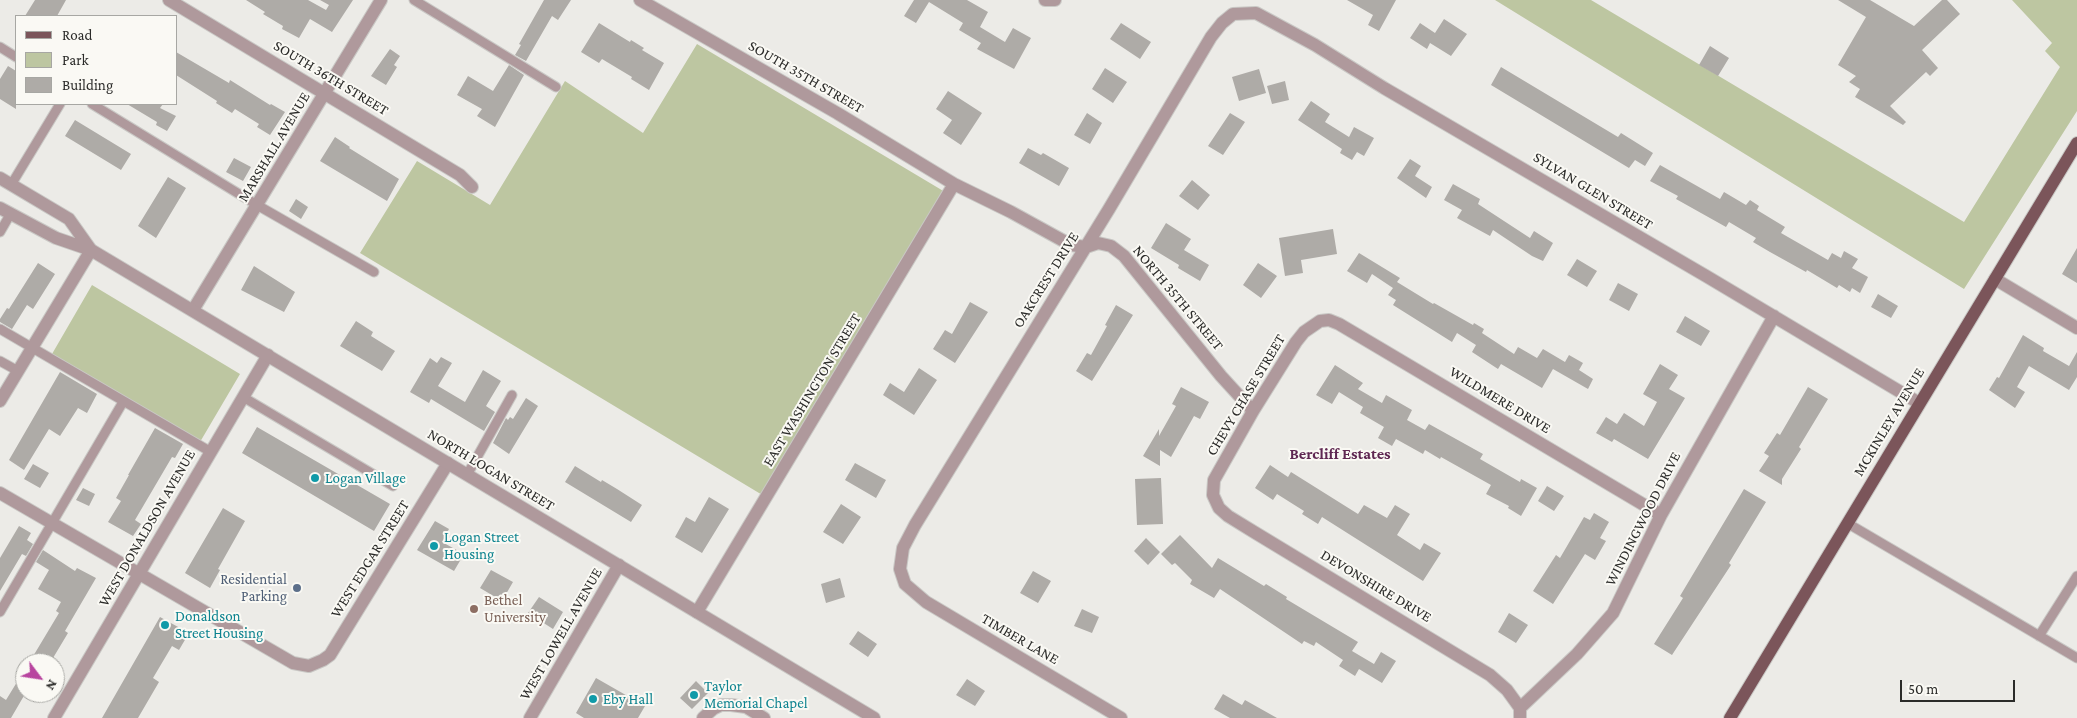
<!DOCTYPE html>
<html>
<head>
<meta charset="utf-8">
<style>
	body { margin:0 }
	#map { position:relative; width:2077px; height:718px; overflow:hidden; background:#ecebe7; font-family:"Crimson Pro",serif }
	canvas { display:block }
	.legend { position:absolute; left:15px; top:15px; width:162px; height:90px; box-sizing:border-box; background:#faf9f4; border:1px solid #a7a7a3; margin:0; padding:6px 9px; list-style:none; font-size:15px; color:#2b2b29 }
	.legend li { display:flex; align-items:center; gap:10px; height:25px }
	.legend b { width:25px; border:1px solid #a7a7a3 }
	.north { position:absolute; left:15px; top:653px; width:50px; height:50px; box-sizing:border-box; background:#faf9f4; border:1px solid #a7a7a3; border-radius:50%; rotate:121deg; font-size:14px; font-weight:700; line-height:20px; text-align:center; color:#2b2b29 }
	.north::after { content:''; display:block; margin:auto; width:18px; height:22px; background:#b8459f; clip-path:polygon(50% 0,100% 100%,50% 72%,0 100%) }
	.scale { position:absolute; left:1900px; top:680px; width:115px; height:22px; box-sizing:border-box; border:2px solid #2b2b29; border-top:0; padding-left:6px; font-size:15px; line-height:18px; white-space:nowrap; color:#2b2b29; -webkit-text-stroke:4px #faf9f4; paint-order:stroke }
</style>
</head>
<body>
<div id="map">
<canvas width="2077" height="718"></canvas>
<ul class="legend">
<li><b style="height:6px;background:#7b555a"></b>Road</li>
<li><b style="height:14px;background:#bdc6a1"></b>Park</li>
<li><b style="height:14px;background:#aeaba7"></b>Building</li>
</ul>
<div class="north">N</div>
<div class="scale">50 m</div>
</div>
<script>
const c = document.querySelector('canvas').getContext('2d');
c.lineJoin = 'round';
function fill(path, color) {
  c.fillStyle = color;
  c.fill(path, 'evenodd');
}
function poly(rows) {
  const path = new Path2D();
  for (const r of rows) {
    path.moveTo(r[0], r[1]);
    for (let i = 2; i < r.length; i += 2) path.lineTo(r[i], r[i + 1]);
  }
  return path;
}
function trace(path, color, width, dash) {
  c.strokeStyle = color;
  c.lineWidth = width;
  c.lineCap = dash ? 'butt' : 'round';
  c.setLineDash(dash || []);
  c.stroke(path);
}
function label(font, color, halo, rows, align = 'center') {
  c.font = font + ' "Crimson Pro",serif';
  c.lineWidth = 4;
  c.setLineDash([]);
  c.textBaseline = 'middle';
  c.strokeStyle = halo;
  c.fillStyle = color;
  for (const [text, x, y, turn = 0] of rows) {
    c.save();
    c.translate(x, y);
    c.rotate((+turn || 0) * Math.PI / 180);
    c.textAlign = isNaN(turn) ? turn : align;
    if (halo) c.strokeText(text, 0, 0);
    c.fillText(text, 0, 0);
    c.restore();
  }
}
fill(poly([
	[1495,0,1591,0,1964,222,2060,67,2045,51,2052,43,2012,0,2077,0,2077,111,1964,289],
	[697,44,945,192,764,496,360,253,417,161,490,205,565,81,643,133],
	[92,285,240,374,200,442,52,354]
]), '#bdc6a1');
fill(poly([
	[35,0,66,0,57,16,25,16],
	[246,0,308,0,326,10,329,5,320,0,353,0,332,32,310,19,299,38,282,29,283,26,263,14,265,12],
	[544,0,571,0,558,20,552,16,526,61,515,55,521,45,519,44],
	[914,0,967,0,988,12,980,27,1005,42,1013,28,1031,38,1014,69,977,49,981,43,959,30,963,23,929,2,916,23,904,16],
	[1347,0,1396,0,1379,31,1368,25,1373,15],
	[1838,0,1870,0,1914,26,1942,0,1947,0,1960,14,1922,50,1938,68,1930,76,1926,72,1890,106,1906,122,1903,125,1855,97,1860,89,1849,82,1856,76,1838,65,1866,17],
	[1444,19,1467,34,1451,56,1430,43,1427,49,1410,38,1420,23,1435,33],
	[599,23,630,42,631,40,644,48,642,50,664,63,649,90,631,79,632,77,602,59,599,63,581,52],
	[1121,23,1151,42,1140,59,1110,39],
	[1710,46,1729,58,1718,76,1699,65],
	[390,49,400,56,394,65,397,67,386,85,371,76],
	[176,52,229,83,230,80,270,105,271,104,285,112,270,135,257,127,259,124,235,109,232,113,216,103,217,101,176,75],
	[509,65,524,75,495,127,477,116,482,109,457,95,468,76,493,91],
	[8,66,16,71,16,109,0,99,0,79],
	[1501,67,1618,137,1621,133,1653,153,1645,166,1635,160,1629,168,1491,85],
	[1105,68,1127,82,1113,103,1092,89],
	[1259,69,1266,93,1239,101,1232,77],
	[1285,81,1289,100,1272,104,1267,86],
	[948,91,982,113,961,145,943,133,952,120,936,109],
	[1311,101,1330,114,1325,122,1349,137,1354,127,1374,138,1364,156,1357,152,1352,160,1340,153,1342,149,1298,120],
	[127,104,163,104,160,108,176,116,167,131,156,125,157,122],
	[1087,113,1102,123,1090,144,1074,135],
	[1230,113,1245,122,1223,155,1208,146],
	[75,120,131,154,121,170,65,136],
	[335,137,350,147,349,148,399,179,387,201,320,161],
	[1028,148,1041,155,1043,153,1069,168,1059,186,1019,163],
	[234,158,251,167,243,181,226,172],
	[1410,159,1421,166,1415,176,1432,187,1426,198,1397,178],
	[1660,165,1720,199,1724,192,1746,205,1750,200,1759,206,1757,210,1785,227,1781,233,1828,260,1832,253,1841,258,1844,251,1858,259,1852,268,1868,277,1860,293,1852,288,1850,292,1839,285,1837,288,1807,270,1806,272,1770,252,1753,242,1756,238,1729,222,1726,227,1676,199,1678,196,1650,181],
	[168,177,186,188,156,238,138,226],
	[1192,180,1210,195,1198,210,1179,196],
	[1453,184,1480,199,1478,204,1530,238,1534,231,1553,243,1543,261,1532,256,1493,230,1490,236,1457,218,1462,210,1444,200],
	[296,199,308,207,301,219,289,211],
	[1166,223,1191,239,1184,250,1209,265,1200,281,1178,268,1179,265,1151,248],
	[1333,229,1337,254,1301,260,1303,273,1285,276,1279,238],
	[2077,248,2077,283,2062,274],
	[1359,253,1400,278,1397,282,1433,304,1434,303,1473,325,1474,323,1484,329,1482,333,1514,354,1518,347,1537,358,1543,349,1565,362,1569,355,1583,363,1579,370,1593,379,1588,389,1553,369,1542,388,1501,364,1498,369,1472,352,1476,345,1457,333,1452,342,1393,305,1396,300,1388,295,1393,288,1372,274,1367,283,1347,271],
	[1577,259,1597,271,1587,287,1567,275],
	[38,263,55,274,33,309,27,305,12,329,0,322,0,319,7,308,9,309],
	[1258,263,1277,276,1261,298,1243,285],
	[254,266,295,292,284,312,241,290],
	[1618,283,1638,294,1629,311,1609,300],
	[1878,294,1898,306,1891,318,1871,307],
	[970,302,988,312,955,363,933,349,945,330,952,334],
	[1116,305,1133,315,1092,381,1076,371,1087,353,1091,355,1107,326,1105,325],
	[1685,316,1710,331,1701,346,1676,332],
	[356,321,373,332,371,336,395,351,382,371,340,346],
	[2023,335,2044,348,2043,351,2069,366,2077,352,2077,377,2069,390,2029,366,2017,387,2025,392,2015,408,1989,390,1997,377,1999,378],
	[441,357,452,363,438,386,465,402,483,370,501,381,486,406,495,412,484,431,431,399,429,403,410,392,430,358,437,363],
	[1660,364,1678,375,1669,389,1685,398,1648,459,1614,439,1612,442,1596,433,1606,417,1617,424,1624,413,1644,426,1657,402,1643,394],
	[1335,365,1363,383,1358,389,1382,403,1386,395,1412,410,1407,420,1425,430,1429,424,1483,454,1480,459,1520,482,1521,479,1537,488,1521,516,1508,508,1509,506,1486,494,1491,485,1441,457,1440,459,1425,450,1423,454,1396,439,1392,446,1378,438,1384,427,1360,413,1363,407,1339,392,1332,404,1316,395],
	[919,368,937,380,914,415,883,395,890,383,904,392],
	[60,372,97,394,87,413,78,408,60,436,49,429,24,470,9,460],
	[1181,387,1209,402,1200,419,1194,416,1171,457,1160,450,1160,466,1143,456,1159,429,1159,436,1176,406,1172,404],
	[1808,387,1828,399,1799,447,1801,449,1782,479,1782,485,1759,471,1769,456,1764,453,1777,433,1780,435],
	[526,398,538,406,509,454,493,443,506,418,508,420,510,417,513,419],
	[257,427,390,504,374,531,242,453],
	[155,428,183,444,175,458,172,457,135,520,141,524,133,536,108,522,121,501,116,498,129,475,128,475],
	[855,463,886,480,876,498,845,480],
	[33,464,49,473,40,488,24,479],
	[1270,465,1288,477,1291,472,1358,514,1364,505,1387,518,1395,505,1410,514,1397,535,1420,550,1424,543,1441,553,1423,581,1322,517,1318,524,1302,514,1304,511,1277,494,1273,500,1255,488],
	[575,466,601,482,602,480,617,489,642,505,631,522,565,482],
	[1161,478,1163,524,1137,525,1135,479],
	[1547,486,1564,496,1554,511,1538,501],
	[83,488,95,494,89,506,76,500],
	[1744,489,1766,502,1729,563,1731,565,1672,655,1654,644,1683,598,1680,596],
	[709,497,729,509,702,553,675,537,686,517,695,522],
	[841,504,861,517,843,544,823,532],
	[223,508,245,521,218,569,220,570,210,588,185,573],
	[1594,513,1609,522,1600,538,1606,541,1595,560,1585,554,1553,604,1533,591,1556,555,1560,558,1584,517,1590,520],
	[435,521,449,529,442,542,464,554,454,571,417,550],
	[19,526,31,533,27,540,33,544,26,556,22,554,0,591,0,558],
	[1180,535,1212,568,1218,558,1264,586,1266,584,1287,597,1286,599,1358,642,1352,651,1374,664,1381,652,1396,661,1382,683,1359,669,1355,676,1339,666,1343,660,1316,642,1314,646,1304,641,1302,644,1220,589,1214,598,1190,584,1192,580,1175,563,1172,565,1161,554],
	[1146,538,1160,552,1148,565,1134,551],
	[43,550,75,571,77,568,96,578,65,631,68,633,50,663,29,663,59,613,56,611,61,602,38,589,49,570,36,562],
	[491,570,513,582,502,601,480,588],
	[1033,571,1051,581,1038,603,1020,593],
	[840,578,845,597,826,603,821,584],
	[539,597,563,612,553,629,528,613],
	[1082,609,1099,617,1092,633,1074,626],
	[1509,613,1528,625,1516,643,1498,632],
	[160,617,189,633,179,650,172,646,153,678,159,682,138,718,102,718],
	[858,631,877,644,868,657,849,644],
	[25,669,25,694,11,718,0,718,0,696,6,700],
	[596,678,645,706,638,718,584,718,576,713],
	[967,679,985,691,975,706,956,695],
	[696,681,708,693,692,709,680,698],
	[1223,694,1242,705,1245,700,1277,718,1230,718,1214,709]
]), '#aeaba7');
const service = poly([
	[414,0,556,87],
	[0,47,16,57],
	[92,104,257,205,374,272],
	[11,185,60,104],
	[0,232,11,213],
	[0,329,211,452],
	[0,361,18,371],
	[243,397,393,486],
	[467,475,512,395],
	[1847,523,2077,658],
	[0,612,123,402],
	[2039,636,2077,576]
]);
const minor = poly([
	[169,0,460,175,472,187],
	[640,0,837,113,954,184,1011,212,1071,245,1086,247,1098,243,1111,246,1124,256,1221,376,1253,411],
	[1045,0,1055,0],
	[1995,279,2077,328],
	[193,310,381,0],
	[0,401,91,250],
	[0,493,293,663,309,666,323,660,330,655,448,463],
	[697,612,954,184],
	[1520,708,1507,690,1490,675,1254,532,1228,516,1219,508,1213,495,1214,480,1253,411,1296,342,1304,332,1320,321,1329,320,1339,324,1661,515],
	[54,718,268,355],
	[530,718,619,565],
	[703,718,713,709,721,705,731,705,746,707,764,718],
	[1121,718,926,602,905,584,900,569,903,548,915,525,1109,209,1211,37,1222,23,1233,14,1256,13,1315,45,1384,88,1706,276,1919,403],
	[1520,718,1520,708,1577,654,1613,613,1661,515,1774,316]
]);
const tertiary = poly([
	[0,178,69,219,91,250],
	[0,208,56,238,91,250,874,718]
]);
const primary = poly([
	[1730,718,2077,143]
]);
trace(service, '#c9c8c5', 11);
trace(minor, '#c9c8c5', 14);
trace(tertiary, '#c9c8c5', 14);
trace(primary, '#c9c8c5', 14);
trace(service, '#af999c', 9);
trace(minor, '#af999c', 12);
trace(tertiary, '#af999c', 12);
trace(primary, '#7b555a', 12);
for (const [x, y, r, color] of [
	[315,478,5,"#0f9aa8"],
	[434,546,5,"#0f9aa8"],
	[297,588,5,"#5c6f8a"],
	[474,609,5,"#8d6e63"],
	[165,625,5,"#0f9aa8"],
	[694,695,5,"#0f9aa8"],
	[593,699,5,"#0f9aa8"]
]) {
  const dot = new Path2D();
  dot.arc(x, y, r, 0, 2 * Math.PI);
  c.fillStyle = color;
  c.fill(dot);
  trace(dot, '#faf9f4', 2);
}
label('15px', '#2b2b29', '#faf9f4', [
	["SOUTH 35TH STREET",806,77,30],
	["SOUTH 36TH STREET",331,78,31],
	["MARSHALL AVENUE",274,147,-59],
	["SYLVAN GLEN STREET",1593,191,31],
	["OAKCREST DRIVE",1046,280,-58],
	["NORTH 35TH STREET",1178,298,50],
	["EAST WASHINGTON STREET",812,390,-59],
	["CHEVY CHASE STREET",1246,395,-59],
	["WILDMERE DRIVE",1500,400,31],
	["MCKINLEY AVENUE",1889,422,-59],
	["NORTH LOGAN STREET",491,470,31],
	["WINDINGWOOD DRIVE",1643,519,-63],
	["WEST DONALDSON AVENUE",147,528,-60],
	["WEST EDGAR STREET",370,559,-58],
	["DEVONSHIRE DRIVE",1376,586,31],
	["WEST LOWELL AVENUE",561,634,-60],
	["TIMBER LANE",1020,639,30]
]);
label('15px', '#0d838f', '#faf9f4', [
	["Logan Village",325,478],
	["Logan Street",444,537],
	["Housing",444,554],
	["Donaldson",175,616],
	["Street Housing",175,633],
	["Taylor",704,686],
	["Memorial Chapel",704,703],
	["Eby Hall",603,699]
], 'left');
label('15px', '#4e5e75', '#faf9f4', [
	["Residential",287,579],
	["Parking",287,596]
], 'right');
label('15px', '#785e54', '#faf9f4', [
	["Bethel",484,600],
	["University",484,617]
], 'left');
label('bold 16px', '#5f2752', '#faf9f4', [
	["Bercliff Estates",1340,454]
]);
</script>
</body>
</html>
